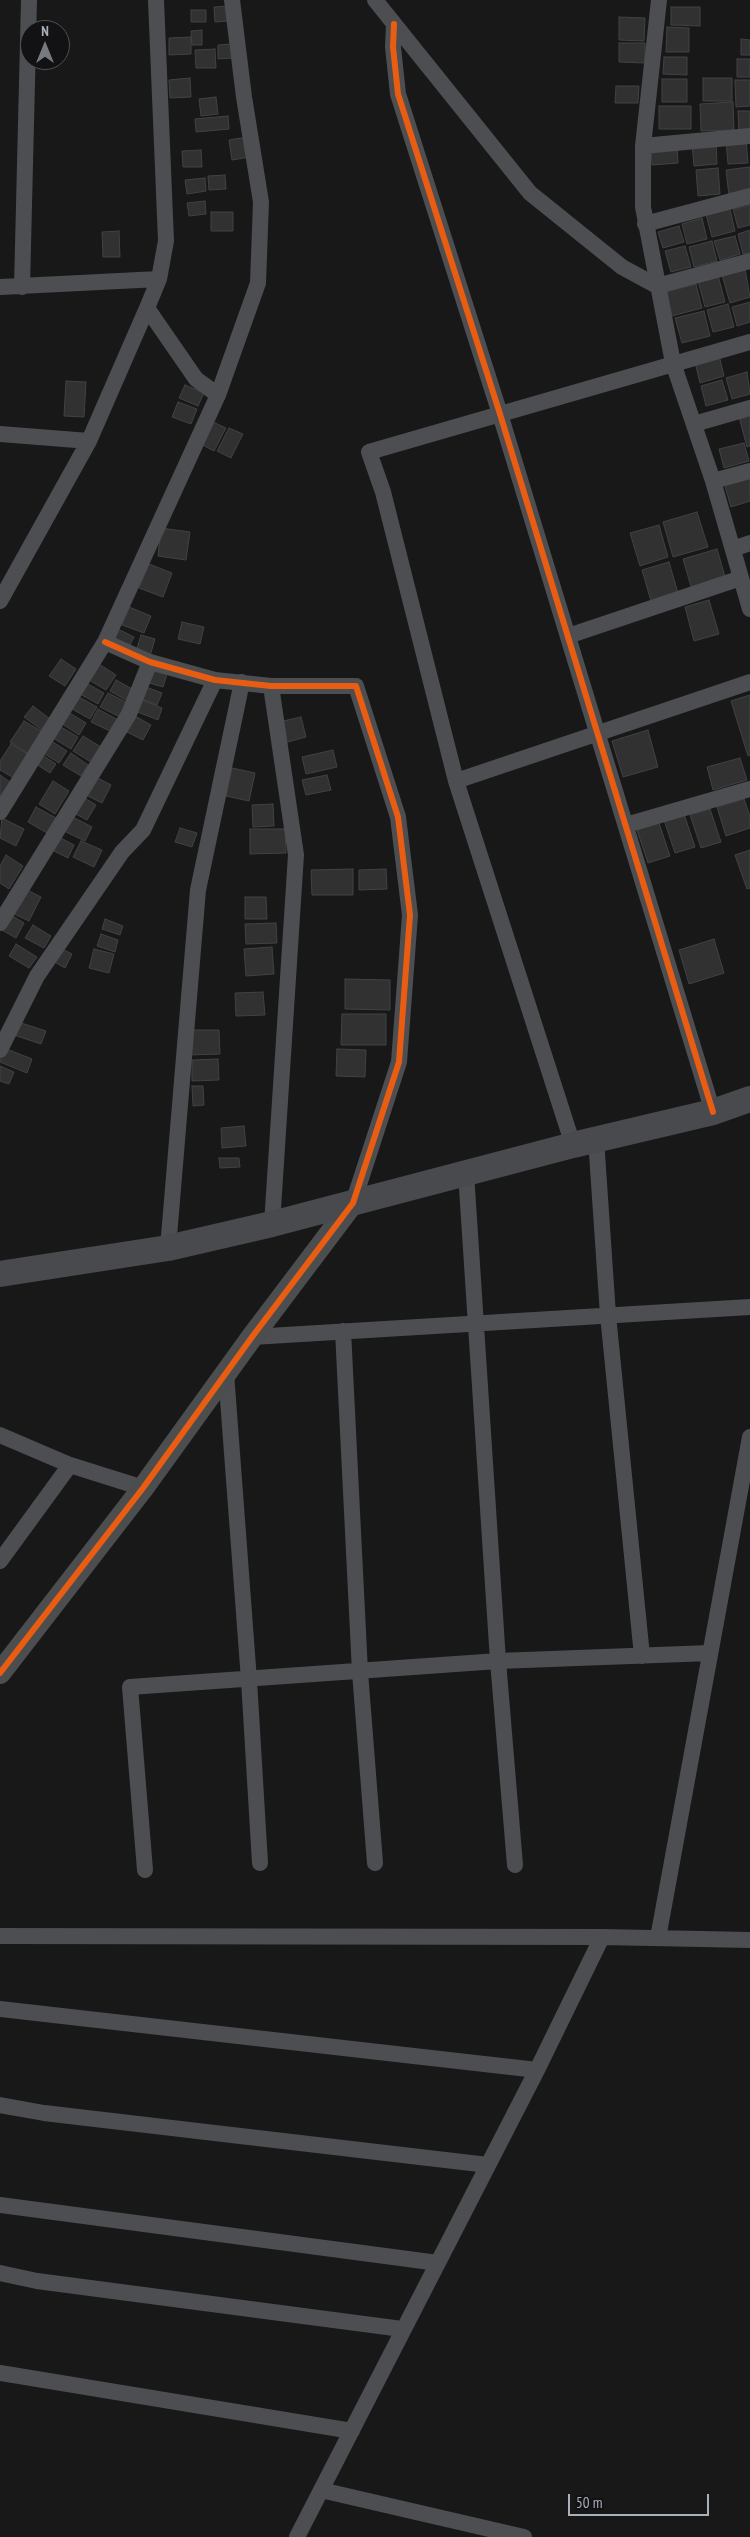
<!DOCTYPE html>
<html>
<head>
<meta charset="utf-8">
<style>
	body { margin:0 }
	#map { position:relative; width:750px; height:2537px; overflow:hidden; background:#181818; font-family:"PT Sans Narrow",sans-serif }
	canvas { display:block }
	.north { position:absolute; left:20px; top:20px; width:50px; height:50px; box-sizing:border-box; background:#121214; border:1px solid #4f5156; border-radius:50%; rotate:0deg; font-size:14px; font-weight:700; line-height:20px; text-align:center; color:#aab0b8 }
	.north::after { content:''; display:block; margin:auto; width:18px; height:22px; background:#777b80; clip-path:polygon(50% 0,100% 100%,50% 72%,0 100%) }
	.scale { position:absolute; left:568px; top:2494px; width:141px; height:22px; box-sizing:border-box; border:2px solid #aab0b8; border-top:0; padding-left:6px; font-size:15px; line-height:18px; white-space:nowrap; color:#aab0b8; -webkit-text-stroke:4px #121214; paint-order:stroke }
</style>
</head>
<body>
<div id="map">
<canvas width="750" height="2537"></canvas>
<div class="north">N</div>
<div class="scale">50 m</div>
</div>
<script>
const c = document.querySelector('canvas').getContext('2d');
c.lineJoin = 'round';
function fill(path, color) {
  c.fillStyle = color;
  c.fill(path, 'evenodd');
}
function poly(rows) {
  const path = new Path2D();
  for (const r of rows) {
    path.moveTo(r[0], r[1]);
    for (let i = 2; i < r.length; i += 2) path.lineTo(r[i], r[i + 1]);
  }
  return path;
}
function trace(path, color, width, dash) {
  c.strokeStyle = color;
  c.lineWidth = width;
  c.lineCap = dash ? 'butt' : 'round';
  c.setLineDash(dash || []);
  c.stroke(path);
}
const building = poly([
	[229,6,230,21,215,22,214,7,229,6],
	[671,7,700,7,700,26,671,25,671,7],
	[191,10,206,10,206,22,191,22,191,10],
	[619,17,645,18,644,41,619,40,619,17],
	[667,27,689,28,689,52,666,52,667,27],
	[202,30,202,45,192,45,191,31,202,30],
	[191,37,191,54,169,55,169,38,191,37],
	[741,39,750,40,750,55,741,55,741,39],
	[619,43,645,43,645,63,619,62,619,43],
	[231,44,232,58,218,59,218,45,231,44],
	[215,49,216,68,196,68,195,50,215,49],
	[664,57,687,57,687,75,663,74,664,57],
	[737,59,750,59,750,77,737,77,737,59],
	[190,78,191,97,170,98,169,80,190,78],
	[703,78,732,78,732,101,703,101,703,78],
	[662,79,687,79,687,102,662,102,662,79],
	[735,80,750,80,750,106,736,107,735,80],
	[616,86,639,86,638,103,615,103,616,86],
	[216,97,218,114,201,116,199,99,216,97],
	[733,102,734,130,701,131,700,104,733,102],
	[659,106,691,106,691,129,659,129,659,106],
	[738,111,750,111,750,132,739,133,738,111],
	[228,116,229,129,196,132,195,119,228,116],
	[247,137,250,157,232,160,229,140,247,137],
	[746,139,748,163,728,164,726,141,746,139],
	[716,142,717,164,694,166,692,144,716,142],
	[677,146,678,163,652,165,651,148,677,146],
	[201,150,202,167,183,167,182,151,201,150],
	[750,167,750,193,729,196,726,170,750,167],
	[718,168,720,194,698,196,696,170,718,168],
	[225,175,226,189,209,190,208,176,225,175],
	[205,178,206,191,187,194,185,180,205,178],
	[205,201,206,214,189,216,187,203,205,201],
	[750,205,750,225,738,228,733,209,750,205],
	[730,209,735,231,712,237,706,215,730,209],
	[211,212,233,212,233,231,211,231,211,212],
	[702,218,707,239,687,244,682,224,702,218],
	[679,226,684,242,663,248,658,232,679,226],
	[750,230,750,252,743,254,738,234,750,230],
	[119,231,120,257,103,257,102,232,119,231],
	[735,236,740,254,720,260,714,241,735,236],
	[712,241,717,261,694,267,689,247,712,241],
	[685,246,691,267,671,272,665,251,685,246],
	[745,269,750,297,730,303,722,275,745,269],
	[718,275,725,302,705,307,698,281,718,275],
	[696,284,702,308,672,316,666,292,696,284],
	[750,302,750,322,737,326,732,307,750,302],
	[728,304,734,327,713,332,707,310,728,304],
	[704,311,710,336,682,343,675,318,704,311],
	[719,355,724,376,700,383,695,362,719,355],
	[747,372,750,394,732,399,726,378,747,372],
	[722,380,728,400,706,406,701,386,722,380],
	[66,381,86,382,84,417,64,416,66,381],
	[185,385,204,393,198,406,179,398,185,385],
	[178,402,197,409,191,424,172,417,178,402],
	[750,414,750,446,747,447,739,417,750,414],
	[211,421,226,428,214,451,199,443,211,421],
	[229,428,243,434,231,458,217,451,229,428],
	[744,443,749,461,724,468,719,449,744,443],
	[750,476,750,501,731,507,724,483,750,476],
	[697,512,708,547,673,557,663,522,697,512],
	[659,525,668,557,640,566,630,533,659,525],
	[161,528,190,532,186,560,158,556,161,528],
	[717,549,726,580,692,590,683,559,717,549],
	[669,562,678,593,651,601,642,570,669,562],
	[149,564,172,573,163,597,139,588,149,564],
	[709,600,719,634,694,641,685,607,709,600],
	[129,607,151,616,144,633,122,625,129,607],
	[182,622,204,627,200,644,178,639,182,622],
	[118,629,134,637,128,649,112,641,118,629],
	[141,635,155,639,150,656,136,652,141,635],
	[61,659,76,669,65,686,49,676,61,659],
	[99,664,116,675,106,690,89,680,99,664],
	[149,669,167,674,163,687,146,682,149,669],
	[116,680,132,689,126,700,110,691,116,680],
	[86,683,104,693,98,704,80,694,86,683],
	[146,687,162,693,157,705,142,699,146,687],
	[108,693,128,703,120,717,100,707,108,693],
	[750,695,750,755,748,756,731,701,750,695],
	[79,697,97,707,90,719,72,709,79,697],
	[140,699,162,708,158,720,135,711,140,699],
	[33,706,50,719,42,730,24,717,33,706],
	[98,709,118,720,112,732,91,722,98,709],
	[68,712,86,723,79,735,61,723,68,712],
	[133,715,151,725,143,740,125,731,133,715],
	[301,717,306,737,284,743,279,722,301,717],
	[24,721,43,732,29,754,10,742,24,721],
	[61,727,78,737,71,749,53,738,61,727],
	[648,730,658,767,623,777,612,741,648,730],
	[83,736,101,747,91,762,73,751,83,736],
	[51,741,67,751,59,763,43,753,51,741],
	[11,744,29,755,14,778,0,770,0,761,11,744],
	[333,750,337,767,306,774,302,757,333,750],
	[71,753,88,765,81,776,63,765,71,753],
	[42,755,56,764,50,773,36,764,42,755],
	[740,758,747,780,713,790,707,767,740,758],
	[232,768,255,773,249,801,226,796,232,768],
	[0,775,10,782,0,797,0,775],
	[327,775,331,790,306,795,302,780,327,775],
	[94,776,111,785,102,803,84,794,94,776],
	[53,781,69,791,55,814,39,804,53,781],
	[83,797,96,805,87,820,74,813,83,797],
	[744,799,750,816,750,828,726,836,717,807,744,799],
	[273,804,274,826,253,827,252,805,273,804],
	[36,807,56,818,47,833,28,822,36,807],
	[710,809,721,842,701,848,690,815,710,809],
	[684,814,695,847,675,853,664,820,684,814],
	[69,815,92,827,85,841,62,830,69,815],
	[2,818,24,829,16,846,0,838,2,818],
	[659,823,670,856,648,863,637,830,659,823],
	[180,828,197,833,192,847,175,842,180,828],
	[250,829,285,829,286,853,250,854,250,829],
	[57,836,74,845,68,858,50,849,57,836],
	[81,841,102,850,94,867,73,857,81,841],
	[750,850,750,888,747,889,735,855,750,850],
	[6,855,23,866,9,889,0,883,0,866,6,855],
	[353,869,353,895,312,895,311,870,353,869],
	[386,869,387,889,359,890,359,870,386,869],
	[23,888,41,897,29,921,10,912,23,888],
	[245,897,266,897,267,919,245,919,245,897],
	[8,913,24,923,16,938,0,929,8,913],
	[105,919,123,926,120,935,102,929,105,919],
	[276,923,277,943,246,944,245,924,276,923],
	[33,925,51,936,44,948,25,938,33,925],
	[101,934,118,940,115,952,97,946,101,934],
	[714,939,724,973,689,984,679,950,714,939],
	[16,944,37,957,29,968,9,956,16,944],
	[58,947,72,954,65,968,51,960,58,947],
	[272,947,274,974,246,976,244,949,272,947],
	[94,949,114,954,109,973,89,968,94,949],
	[345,979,390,980,390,1010,345,1009,345,979],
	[263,992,265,1015,236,1016,235,993,263,992],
	[342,1014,386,1014,386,1045,341,1045,342,1014],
	[15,1021,46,1031,41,1044,11,1034,15,1021],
	[187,1030,219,1030,220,1054,188,1055,187,1030],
	[4,1048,32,1059,27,1073,0,1062,4,1048],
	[337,1049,366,1050,365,1077,336,1076,337,1049],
	[218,1059,219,1080,192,1081,192,1060,218,1059],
	[0,1066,14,1072,9,1084,0,1081,0,1066],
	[192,1086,203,1086,204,1105,193,1106,192,1086],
	[244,1126,246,1146,222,1148,221,1128,244,1126],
	[219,1158,239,1158,240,1167,220,1168,219,1158]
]);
fill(building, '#313132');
trace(building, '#404244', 1);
trace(poly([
	[375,0,530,193,622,267,657,286,750,261],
	[659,0,643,146,643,207,673,363,713,481,750,609],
	[394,24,393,47,398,94,500,414,713,1112],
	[643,146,750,136],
	[645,224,750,196],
	[0,287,159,279],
	[22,287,29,0],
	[218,395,258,283,261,202,244,97,232,0],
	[694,424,750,408],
	[0,434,89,441],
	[713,481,750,471],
	[733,549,750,543],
	[0,601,89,441,147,308],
	[568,636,741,578],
	[105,642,150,662,215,680,271,686,356,686,398,817,410,915,399,1062,353,1203],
	[271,686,296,855,272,1224],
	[456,781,750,682],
	[0,812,105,642,218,395,196,379,147,308,159,279,166,241,156,0],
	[626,825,750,789],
	[0,923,129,714,150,662],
	[0,1050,37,976,122,852,143,830,215,680],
	[596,1139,608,1315,642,1656],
	[573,1145,456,781,383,492,369,452,750,342],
	[466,1173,498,1661,515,1865],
	[168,1248,198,890,242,682],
	[343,1331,360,1672,375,1863],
	[252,1337,750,1307],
	[226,1373,249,1680,260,1863],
	[0,1435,70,1465,143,1488],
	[0,1561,70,1465],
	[145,1870,130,1687,498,1661,710,1653],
	[0,1936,602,1937,750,1940],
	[658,1938,750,1437],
	[0,2009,537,2070],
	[0,2105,44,2113,488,2165],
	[0,2205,438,2263],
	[0,2273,37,2281,402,2329],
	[0,2373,352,2431],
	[321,2490,524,2537],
	[297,2537,537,2070,602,1937]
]), '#4c4e51', 16);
trace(poly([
	[0,1673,143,1488,252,1337,353,1203]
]), '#4b4d4f', 22);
trace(poly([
	[0,1274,168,1248,272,1224,573,1145,713,1112,750,1099]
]), '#494a4d', 26);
trace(poly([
	[394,24,393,47,398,94,500,414,713,1112],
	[0,1673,143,1488,252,1337,353,1203,399,1062,410,915,398,817,356,686,271,686,215,680,150,662,105,642]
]), '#e95d12', 6);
</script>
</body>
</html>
